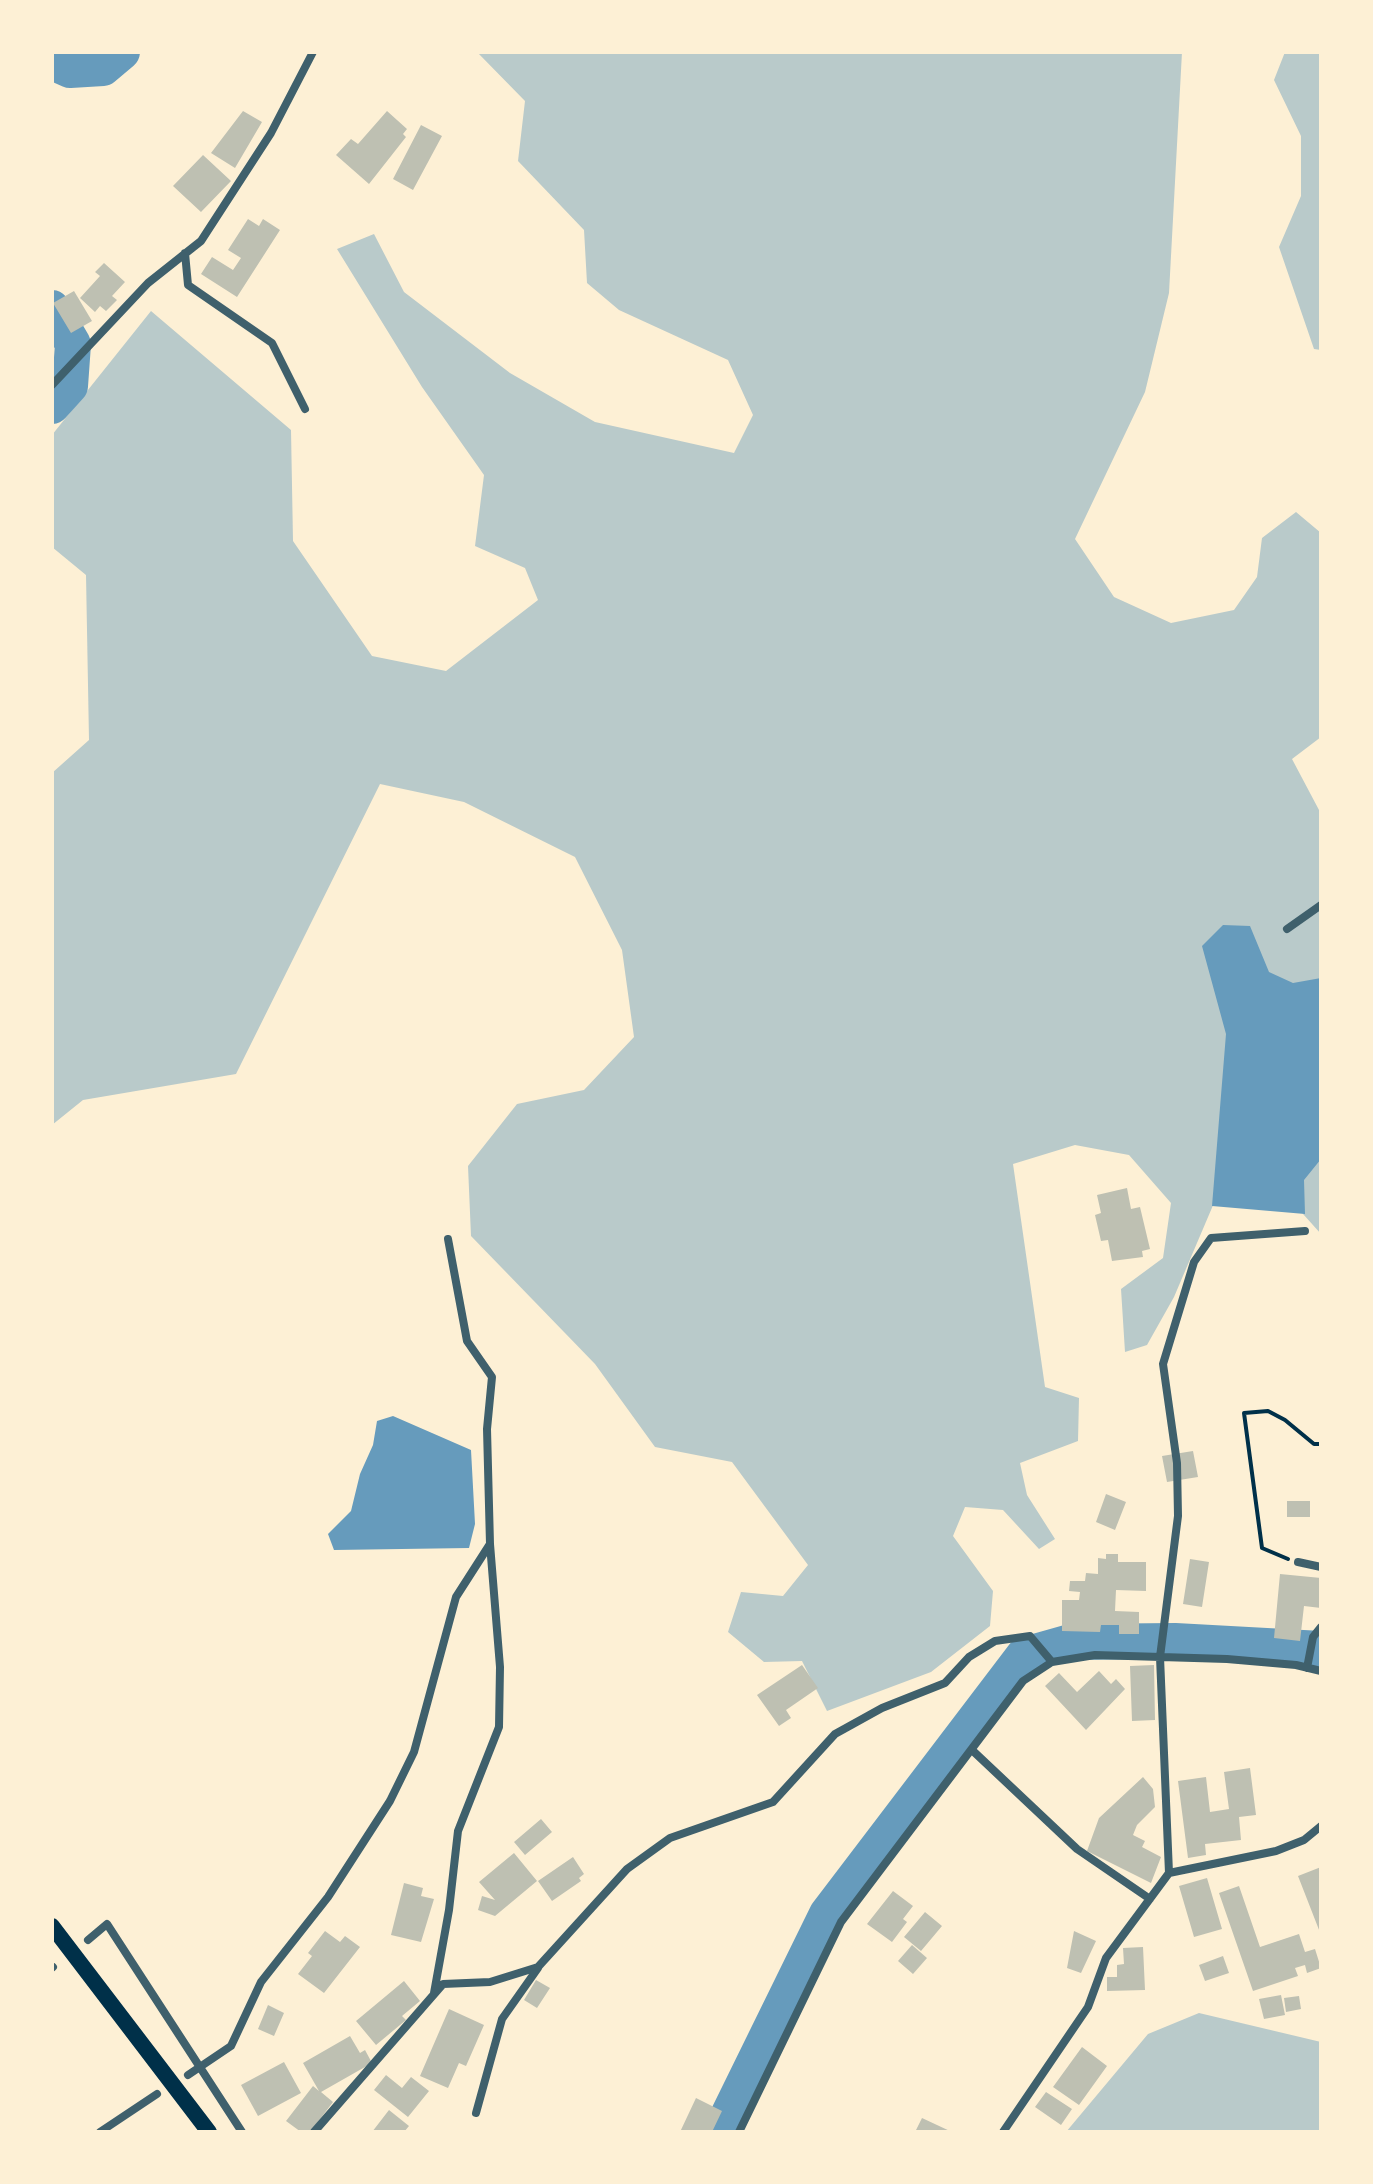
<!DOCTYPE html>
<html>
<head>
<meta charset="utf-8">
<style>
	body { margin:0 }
	#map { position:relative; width:1373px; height:2184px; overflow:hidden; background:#fdf0d5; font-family:"Exo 2",sans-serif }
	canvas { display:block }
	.frame { position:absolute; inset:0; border:54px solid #fdf0d5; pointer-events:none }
</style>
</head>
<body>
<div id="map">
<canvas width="1373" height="2184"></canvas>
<div class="frame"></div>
</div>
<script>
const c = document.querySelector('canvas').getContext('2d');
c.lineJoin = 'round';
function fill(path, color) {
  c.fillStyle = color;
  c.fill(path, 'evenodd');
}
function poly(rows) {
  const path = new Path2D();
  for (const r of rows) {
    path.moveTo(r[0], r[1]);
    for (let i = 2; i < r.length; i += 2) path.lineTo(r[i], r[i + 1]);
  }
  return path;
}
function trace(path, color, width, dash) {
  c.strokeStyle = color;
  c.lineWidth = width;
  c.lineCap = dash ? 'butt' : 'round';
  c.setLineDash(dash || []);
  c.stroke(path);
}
fill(poly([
	[477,52,1182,52,1169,293,1145,392,1075,539,1114,597,1171,623,1234,610,1257,577,1262,538,1296,512,1321,533,1321,737,1292,759,1319,810,1321,827,1321,1003,1234,1156,1174,1297,1147,1345,1125,1352,1121,1289,1163,1258,1171,1203,1129,1155,1075,1145,1013,1164,1045,1387,1079,1398,1078,1441,1020,1463,1027,1495,1055,1539,1039,1549,1003,1510,965,1507,953,1536,993,1591,990,1626,931,1672,827,1711,802,1661,764,1662,728,1632,741,1592,783,1596,808,1565,732,1462,655,1447,595,1364,471,1236,468,1166,517,1104,584,1090,634,1037,622,950,575,857,464,802,380,784,236,1074,83,1100,52,1125,52,773,89,740,86,575,52,547,52,435,151,311,291,430,293,541,372,656,446,671,538,600,525,568,475,546,484,475,422,387,337,249,374,234,404,292,510,373,595,422,734,453,753,415,728,360,619,310,587,283,584,230,518,161,525,101],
	[1285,52,1321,52,1321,350,1314,349,1279,247,1301,196,1301,136,1274,80],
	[1321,1022,1321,1234,1286,1195],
	[1199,2013,1321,2042,1321,2132,1066,2132,1148,2034]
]), '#b9caca');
fill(poly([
	[1223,925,1250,926,1269,972,1293,983,1321,978,1321,1159,1304,1180,1305,1214,1212,1206,1226,1034,1202,946],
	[393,1416,471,1450,475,1524,469,1548,334,1550,328,1534,351,1511,360,1474,373,1445,377,1421]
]), '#669bbc');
trace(poly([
	[52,62,70,70,103,68,122,52],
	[52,308,73,344,70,386,52,406],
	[720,2132,827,1914,1024,1655,1070,1642,1175,1641,1321,1649]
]), '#669bbc', 36);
fill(poly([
	[243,111,262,122,235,168,211,153],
	[387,111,407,129,403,134,406,137,369,184,336,155,351,139,358,144],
	[421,125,442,136,413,190,393,179],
	[203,155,231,181,201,212,173,186],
	[248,219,259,226,263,219,280,230,237,297,201,274,212,257,233,270,241,258,228,250],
	[104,263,125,282,112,296,117,300,106,311,100,306,95,312,80,298,100,276,95,272],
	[74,291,92,321,71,333,53,303],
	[1127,1188,1131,1209,1140,1207,1150,1249,1142,1251,1143,1257,1112,1261,1108,1240,1101,1241,1095,1215,1101,1213,1097,1195],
	[1193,1451,1198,1477,1167,1482,1162,1456],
	[1106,1494,1126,1502,1115,1530,1096,1522],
	[1287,1501,1310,1501,1310,1517,1287,1517],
	[1106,1554,1118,1554,1118,1562,1146,1562,1146,1591,1116,1590,1115,1611,1139,1612,1139,1634,1119,1634,1119,1625,1101,1625,1100,1632,1062,1631,1062,1600,1079,1600,1080,1592,1069,1591,1070,1581,1085,1581,1086,1573,1098,1574,1098,1558,1106,1559],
	[1190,1559,1209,1562,1202,1607,1183,1604],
	[1280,1574,1321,1578,1321,1608,1304,1606,1300,1641,1274,1638],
	[802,1665,818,1688,786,1710,791,1718,779,1726,757,1695],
	[1154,1665,1155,1720,1132,1721,1130,1666],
	[1099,1671,1111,1684,1116,1679,1125,1689,1086,1730,1045,1686,1059,1673,1077,1692],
	[1250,1768,1256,1815,1239,1817,1241,1840,1205,1844,1206,1855,1188,1858,1178,1781,1206,1777,1210,1812,1229,1809,1224,1772],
	[1143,1777,1153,1789,1155,1807,1137,1825,1133,1835,1145,1841,1142,1847,1161,1857,1151,1883,1087,1851,1099,1818],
	[541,1819,552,1832,525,1855,514,1842],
	[514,1853,537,1881,495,1916,478,1910,482,1896,495,1900,479,1882],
	[573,1857,584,1874,579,1878,581,1881,552,1901,538,1881],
	[1321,1867,1321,1935,1298,1876],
	[1207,1878,1222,1929,1194,1937,1179,1886],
	[404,1883,423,1888,421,1896,434,1899,421,1942,391,1935],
	[1239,1886,1260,1947,1299,1934,1305,1952,1315,1949,1321,1968,1307,1973,1305,1965,1295,1968,1298,1976,1253,1991,1219,1893],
	[893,1891,913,1906,903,1919,907,1922,892,1942,867,1924],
	[925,1912,942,1926,921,1951,904,1937],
	[325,1931,340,1942,345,1936,360,1947,324,1993,298,1974,312,1956,308,1953],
	[1074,1931,1096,1941,1081,1973,1067,1968],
	[912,1945,927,1958,913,1974,898,1961],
	[1143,1947,1145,1990,1107,1991,1107,1977,1117,1977,1117,1965,1124,1964,1123,1948],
	[1223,1956,1229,1973,1205,1981,1199,1965],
	[536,1980,550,1988,537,2008,524,2000],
	[404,1981,420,2001,402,2016,406,2020,376,2045,356,2021],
	[1281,1995,1285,2015,1264,2019,1259,1999],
	[1299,1996,1301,2009,1286,2012,1284,1998],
	[268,2005,284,2013,274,2036,258,2029],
	[449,2009,484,2025,466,2066,459,2063,448,2088,420,2076],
	[350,2036,360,2053,365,2050,372,2063,321,2092,333,2102,310,2132,301,2132,286,2121,313,2086,319,2091,303,2063],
	[1082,2047,1107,2066,1079,2105,1053,2087],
	[284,2062,301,2093,258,2116,241,2085],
	[386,2075,402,2088,411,2077,429,2091,408,2117,374,2090],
	[1046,2092,1072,2109,1061,2125,1035,2107],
	[696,2098,722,2111,712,2132,680,2132],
	[389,2110,409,2126,404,2132,372,2132],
	[922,2118,952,2132,915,2132]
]), '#bec0b2');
trace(poly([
	[1288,1559,1262,1548,1244,1413,1268,1411,1285,1420,1314,1444,1321,1444]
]), '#003049', 4);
trace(poly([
	[185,253,188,285,272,343,305,409],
	[52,385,148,283,201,241,271,133,313,52],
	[1287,929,1321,905],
	[1298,1562,1321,1567],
	[1307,1668,1313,1637,1321,1627],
	[972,1750,1077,1849,1150,1899],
	[1169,1873,1276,1851,1304,1840,1321,1826],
	[88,1940,107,1924,242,2132],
	[52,1968,53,1967],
	[434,1993,449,1910,458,1831,499,1727,500,1667,490,1544],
	[188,2075,231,2046,261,1982,328,1897,390,1801,414,1752,456,1597,490,1544,487,1429,492,1377,467,1341,448,1239],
	[476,2113,502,2019,538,1968],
	[100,2132,157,2094],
	[314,2132,443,1984,490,1982,538,1967,627,1869,670,1838,773,1802,835,1734,882,1708,945,1683,969,1657,995,1641,1030,1636,1052,1662],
	[739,2132,841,1922,1023,1681,1052,1662,1095,1655,1227,1659,1296,1665,1321,1671],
	[1003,2132,1088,2007,1106,1958,1169,1873,1160,1657,1178,1516,1177,1463,1163,1364,1194,1262,1211,1238,1305,1231]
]), '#3f606c', 8);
trace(poly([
	[52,1926,209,2132]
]), '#003049', 16);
</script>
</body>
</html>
